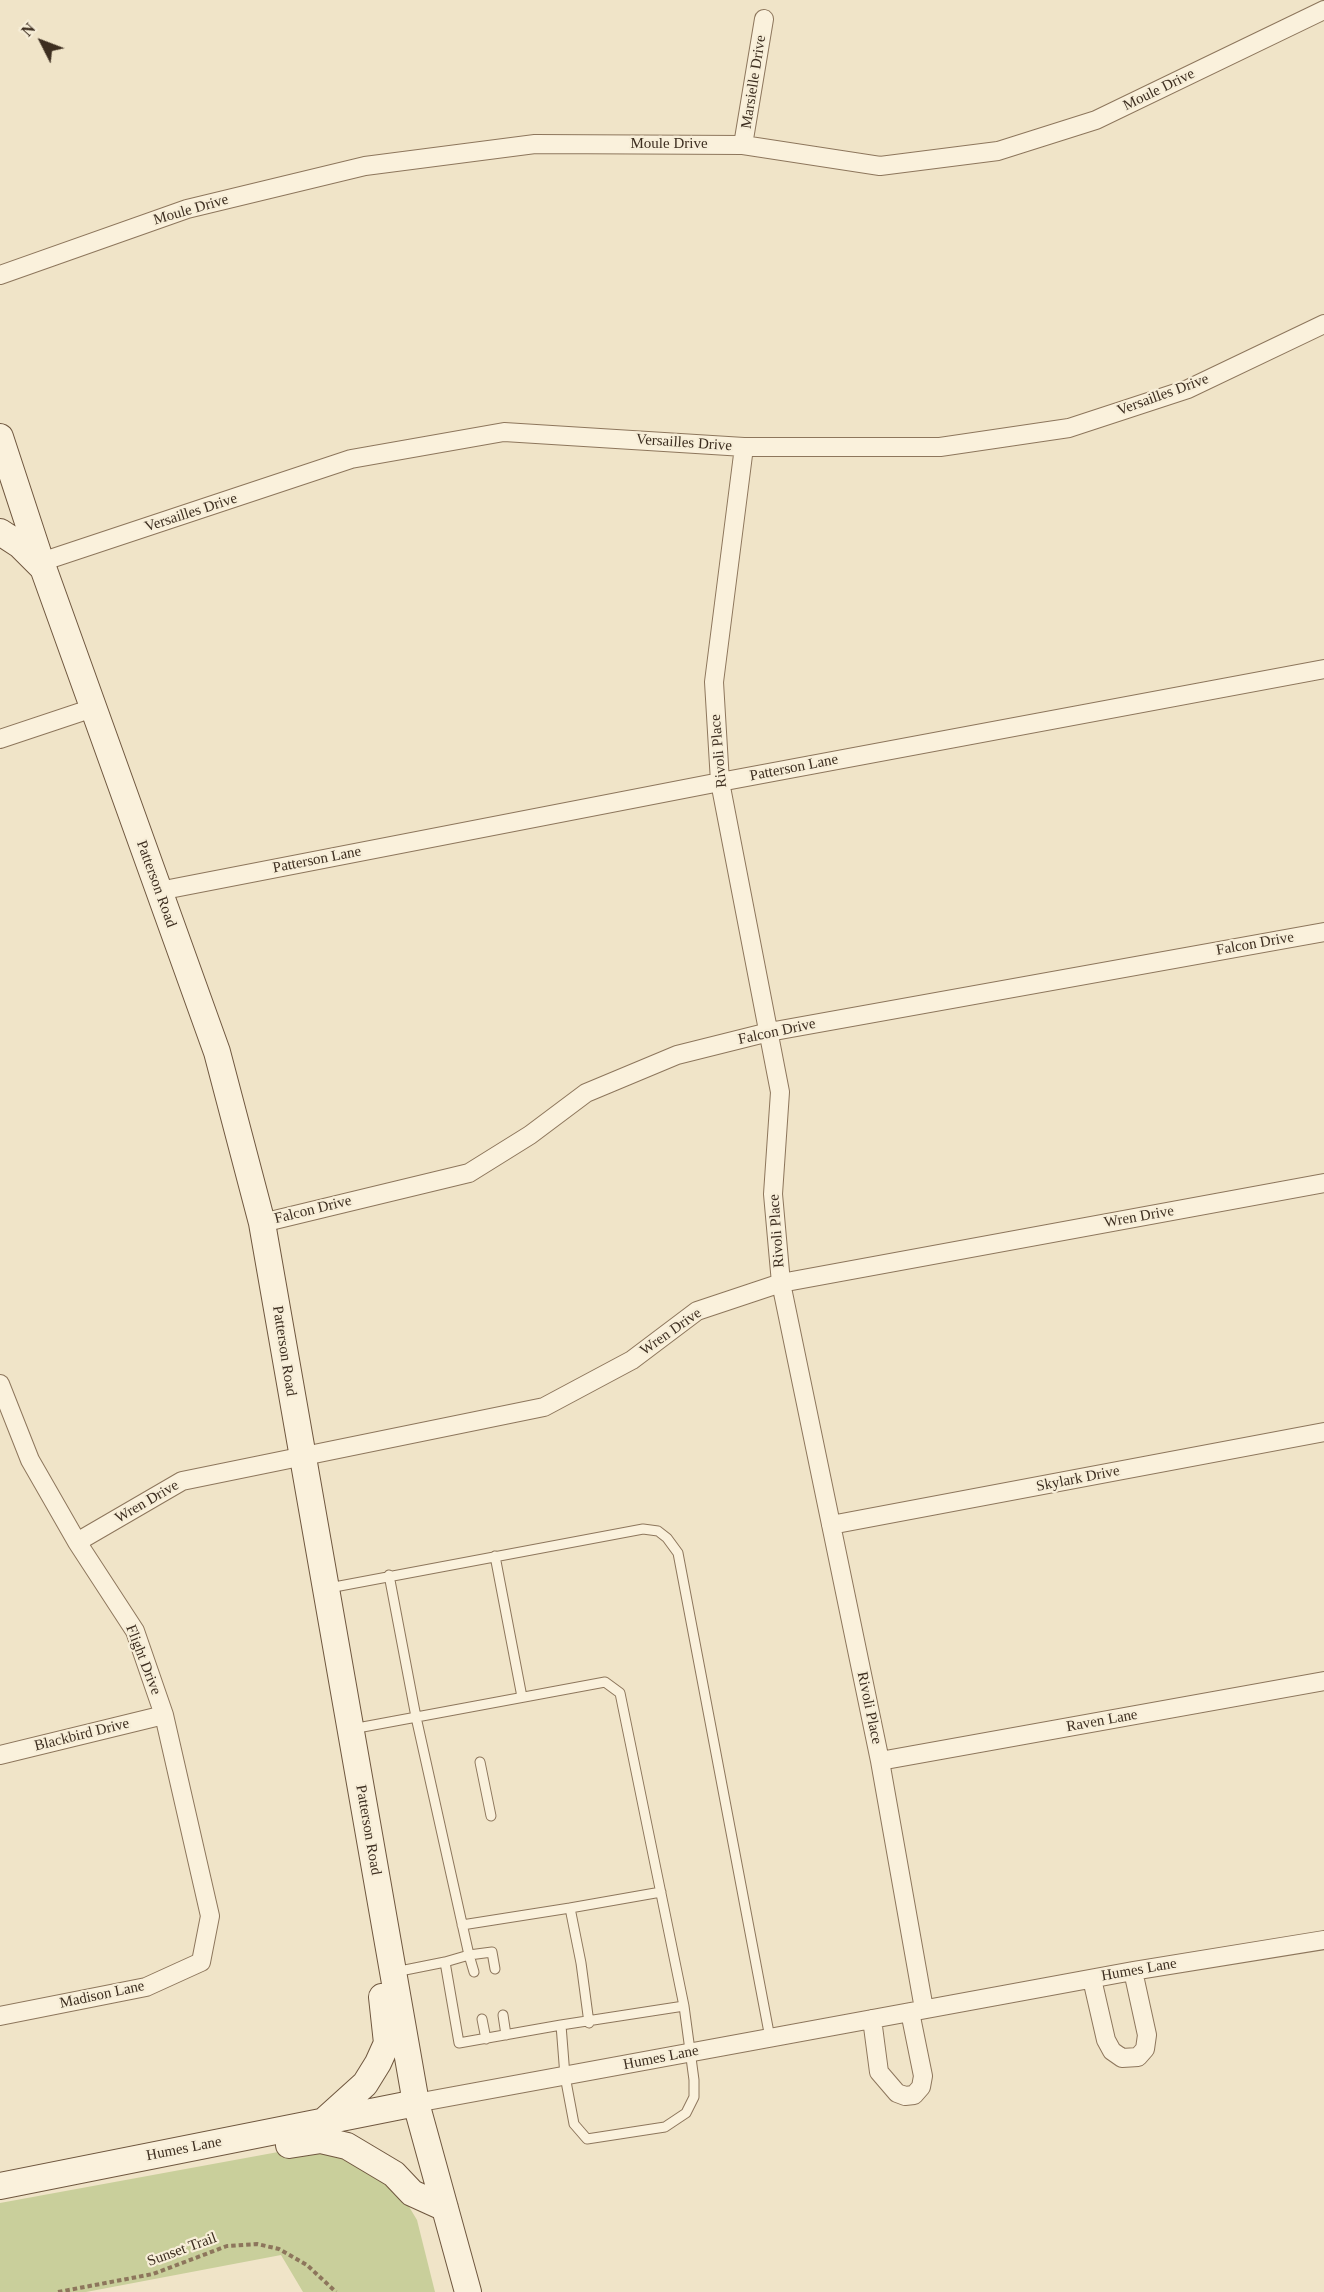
<!DOCTYPE html>
<html>
<head>
<meta charset="utf-8">
<style>
	body { margin:0 }
	#map { position:relative; width:1324px; height:2292px; overflow:hidden; background:#f0e4c8; font-family:"Times New Roman",serif }
	canvas { display:block }
	.north { position:absolute; left:12px; top:12px; width:60px; height:60px; -webkit-text-stroke:4px #f7eed8; paint-order:stroke; rotate:312deg; font-size:16px; font-weight:700; line-height:24px; text-align:center; color:#3d2e20 }
	.north::after { content:''; display:block; margin:auto; width:21px; height:27px; background:#3d2e20; clip-path:polygon(50% 0,100% 100%,50% 72%,0 100%) }
</style>
</head>
<body>
<div id="map">
<canvas width="1324" height="2292"></canvas>
<div class="north">N</div>
</div>
<script>
const c = document.querySelector('canvas').getContext('2d');
c.lineJoin = 'round';
function fill(path, color) {
  c.fillStyle = color;
  c.fill(path, 'evenodd');
}
function poly(rows) {
  const path = new Path2D();
  for (const r of rows) {
    path.moveTo(r[0], r[1]);
    for (let i = 2; i < r.length; i += 2) path.lineTo(r[i], r[i + 1]);
  }
  return path;
}
function trace(path, color, width, dash) {
  c.strokeStyle = color;
  c.lineWidth = width;
  c.lineCap = dash ? 'butt' : 'round';
  c.setLineDash(dash || []);
  c.stroke(path);
}
function label(font, color, halo, rows, align = 'center') {
  c.font = font + ' "Times New Roman",serif';
  c.lineWidth = 4.5;
  c.setLineDash([]);
  c.textBaseline = 'middle';
  c.strokeStyle = halo;
  c.fillStyle = color;
  for (const [text, x, y, turn = 0] of rows) {
    c.save();
    c.translate(x, y);
    c.rotate((+turn || 0) * Math.PI / 180);
    c.textAlign = isNaN(turn) ? turn : align;
    if (halo) c.strokeText(text, 0, 0);
    c.fillText(text, 0, 0);
    c.restore();
  }
}
fill(poly([
	[311,2146,343,2150,399,2190,417,2220,435,2292,303,2292,281,2255,86,2292,0,2292,0,2203]
]), '#c9cf9b');
const lane = poly([
	[495,1556,522,1697],
	[389,1575,416,1717,469,1955,445,1962],
	[329,1588,643,1529,658,1531,667,1538,678,1553,770,2038],
	[352,1729,605,1682,620,1693,684,2006,694,2080,694,2097,686,2113,665,2127,587,2139,574,2124,565,2076,561,2025,459,2043,445,1962,395,1972],
	[480,1762,491,1816],
	[570,1908,661,1892],
	[462,1925,570,1908,581,1963,589,2023],
	[474,1972,469,1955,492,1952,495,1969],
	[503,2015,506,2035],
	[482,2019,486,2039],
	[561,2025,684,2006]
]);
const street = poly([
	[743,145,764,19],
	[0,275,187,209,365,166,535,144,743,145,880,166,998,151,1096,120,1324,10],
	[744,447,714,682,720,782,780,1092,773,1194,781,1283,880,1761,924,2009],
	[41,562,351,459,504,432,744,447,940,447,1069,428,1188,389,1324,324],
	[0,739,93,708],
	[159,891,720,782,1324,669],
	[262,1223,469,1173,530,1135,586,1093,677,1055,769,1032,1324,932],
	[0,1384,30,1460,77,1542,135,1631,164,1715,210,1916,201,1962,146,1987,0,2016],
	[831,1525,1324,1432],
	[77,1542,182,1481,544,1407,632,1360,697,1311,781,1283,1324,1183],
	[0,1755,164,1715],
	[880,1761,1324,1681],
	[1092,1979,1106,2040,1112,2051,1122,2058,1138,2057,1145,2049,1147,2035,1133,1971],
	[872,2019,879,2072,897,2093,905,2096,914,2095,921,2087,923,2076,910,2012],
	[416,2103,1133,1971,1324,1940]
]);
const secondary = poly([
	[0,437,41,562,217,1052,262,1223,416,2103,468,2292],
	[0,532,20,545,41,566],
	[324,2121,365,2084,378,2063,387,2043,382,1997],
	[289,2145,321,2140,347,2146,394,2174,412,2193,445,2208],
	[0,2186,416,2103]
]);
trace(lane, '#8d765c', 11);
trace(street, '#8d765c', 20);
trace(secondary, '#6f573f', 28);
trace(poly([
	[58,2292,153,2274,227,2246,257,2244,279,2249,307,2265,336,2292]
]), '#8d765c', 4, [4.5, 3]);
trace(lane, '#faf1dc', 9);
trace(street, '#faf1dc', 18);
trace(secondary, '#faf1dc', 26);
label('15px', '#3d2e20', '#f7eed8', [
	["Marsielle Drive",754,82,-81],
	["Moule Drive",1159,90,-26],
	["Moule Drive",669,144],
	["Moule Drive",191,210,-16],
	["Versailles Drive",1163,395,-20],
	["Versailles Drive",684,443,4],
	["Versailles Drive",191,513,-18],
	["Rivoli Place",719,751,-95],
	["Patterson Lane",794,768,-11],
	["Patterson Lane",317,860,-11],
	["Patterson Road",156,884,70],
	["Falcon Drive",1255,944,-10],
	["Falcon Drive",777,1032,-12],
	["Falcon Drive",313,1210,-14],
	["Wren Drive",1139,1217,-10],
	["Rivoli Place",777,1231,-94],
	["Wren Drive",671,1332,-35],
	["Patterson Road",284,1351,81],
	["Skylark Drive",1078,1479,-11],
	["Wren Drive",147,1502,-30],
	["Flight Drive",143,1660,69],
	["Rivoli Place",869,1708,78],
	["Raven Lane",1102,1721,-10],
	["Blackbird Drive",82,1735,-14],
	["Patterson Road",368,1830,80],
	["Humes Lane",1139,1970,-10],
	["Madison Lane",102,1995,-12],
	["Humes Lane",661,2058,-11],
	["Humes Lane",184,2149,-11],
	["Sunset Trail",182,2250,-20]
]);
</script>
</body>
</html>
